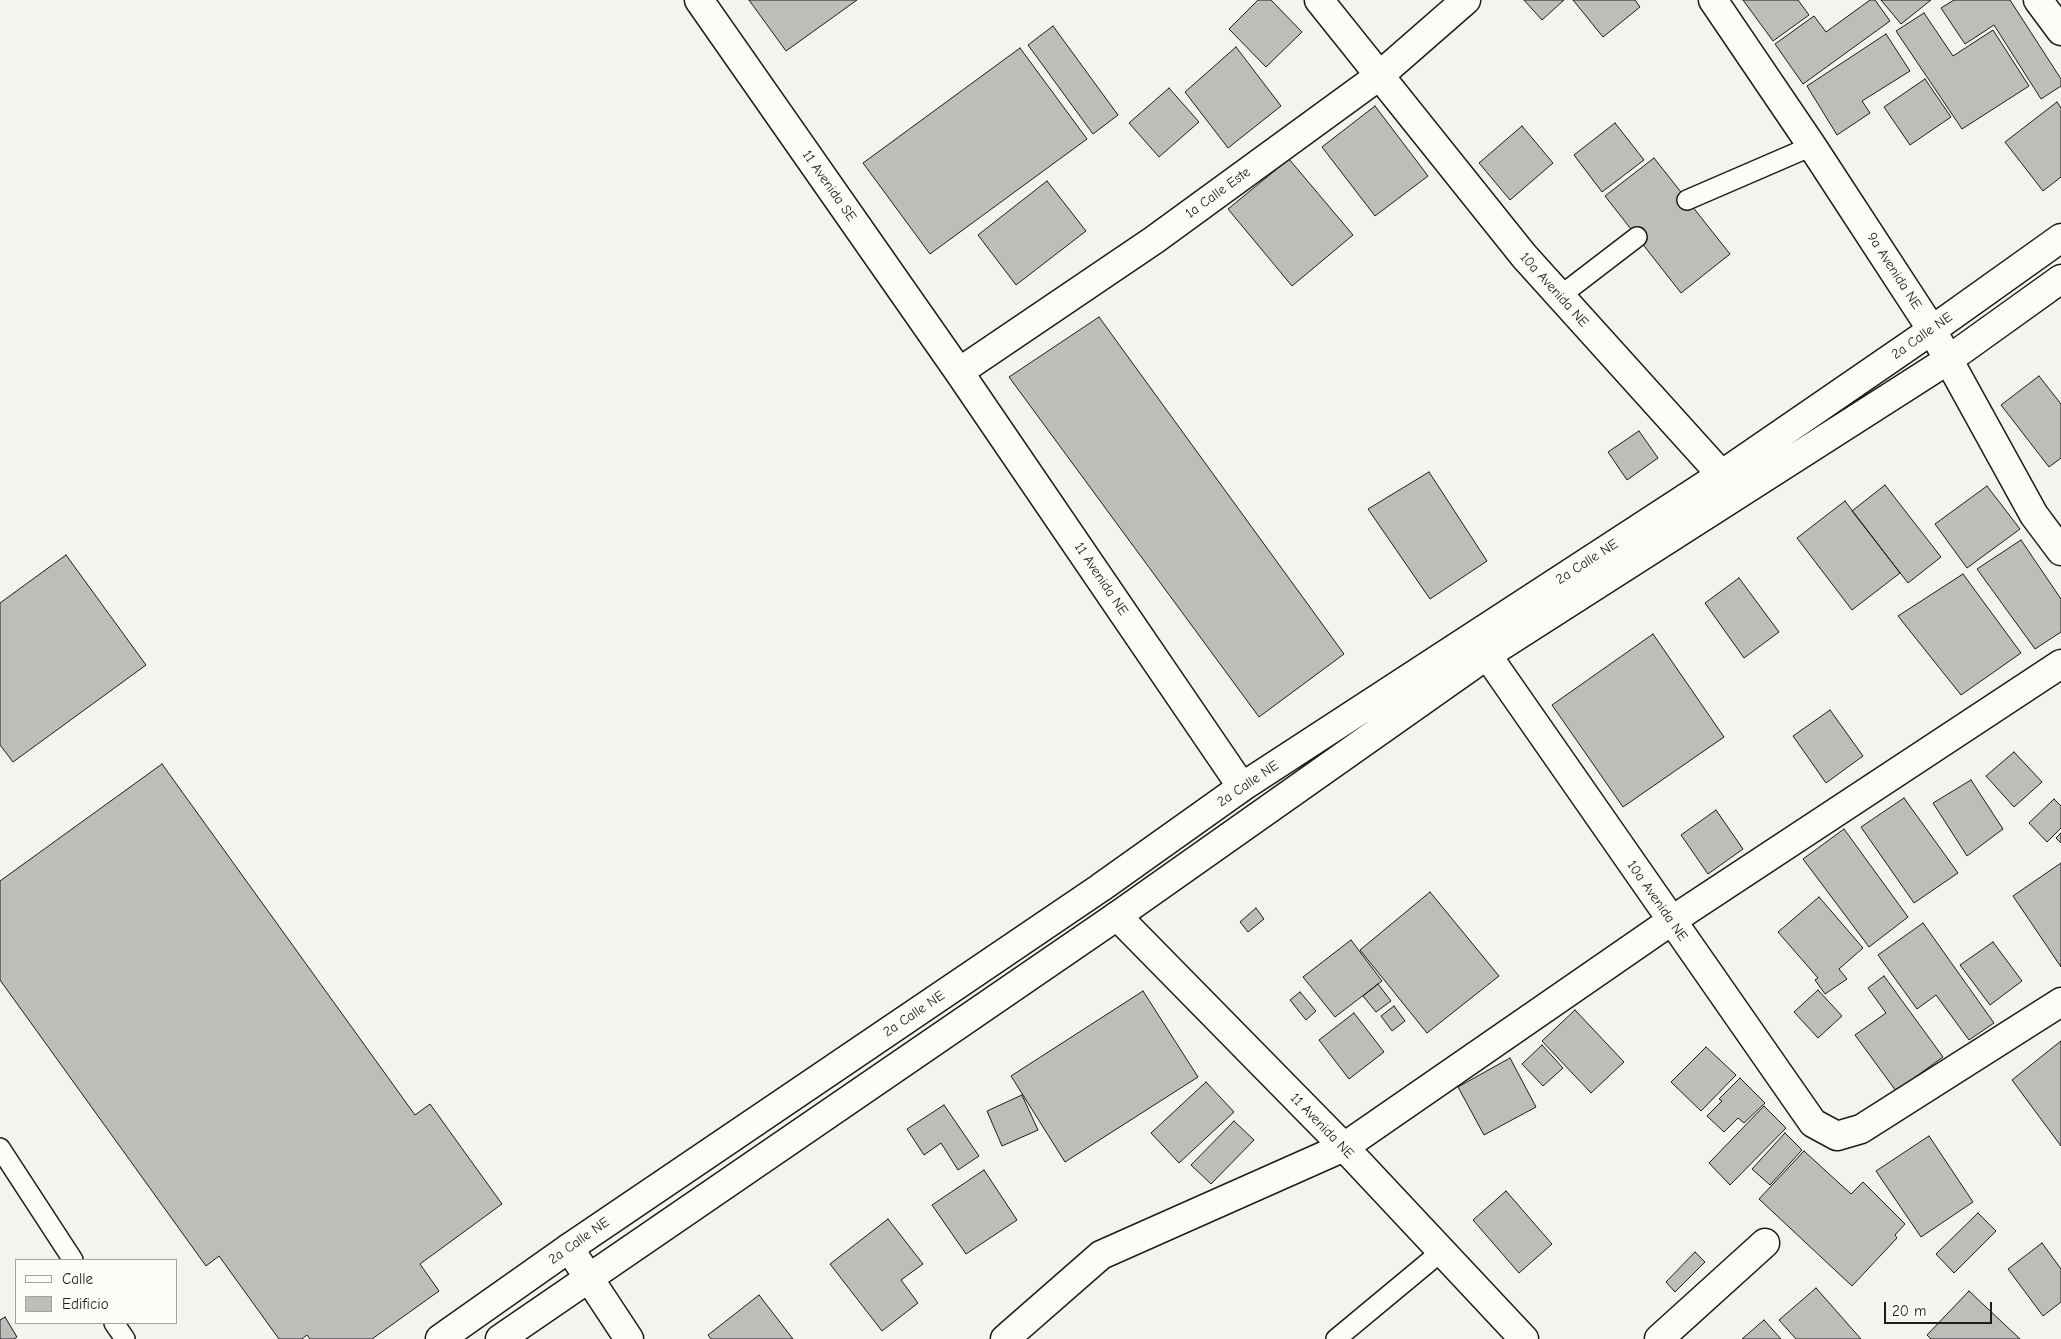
<!DOCTYPE html>
<html>
<head>
<meta charset="utf-8">
<style>
	body { margin:0 }
	#map { position:relative; width:2061px; height:1339px; overflow:hidden; background:#f4f3ee; font-family:"Comic Neue",sans-serif }
	canvas { display:block }
	.legend { position:absolute; left:15px; top:1259px; width:162px; height:65px; box-sizing:border-box; background:#fdfcf7; border:1px solid #a3a29f; margin:0; padding:6px 9px; list-style:none; font-size:15px; color:#1c1c1c }
	.legend li { display:flex; align-items:center; gap:10px; height:25px }
	.legend b { width:25px; border:1px solid #a3a29f }
	.scale { position:absolute; left:1884px; top:1302px; width:108px; height:22px; box-sizing:border-box; border:2px solid #1c1c1c; border-top:0; padding-left:6px; font-size:15px; line-height:18px; white-space:nowrap; color:#1c1c1c; -webkit-text-stroke:4px #fdfcf7; paint-order:stroke }
</style>
</head>
<body>
<div id="map">
<canvas width="2061" height="1339"></canvas>
<ul class="legend">
<li><b style="height:6px;background:#fdfcf7"></b>Calle</li>
<li><b style="height:14px;background:#bebdba"></b>Edificio</li>
</ul>
<div class="scale">20 m</div>
</div>
<script>
const c = document.querySelector('canvas').getContext('2d');
c.lineJoin = 'round';
function fill(path, color) {
  c.fillStyle = color;
  c.fill(path, 'evenodd');
}
function poly(rows) {
  const path = new Path2D();
  for (const r of rows) {
    path.moveTo(r[0], r[1]);
    for (let i = 2; i < r.length; i += 2) path.lineTo(r[i], r[i + 1]);
  }
  return path;
}
function trace(path, color, width, dash) {
  c.strokeStyle = color;
  c.lineWidth = width;
  c.lineCap = dash ? 'butt' : 'round';
  c.setLineDash(dash || []);
  c.stroke(path);
}
function label(font, color, halo, rows, align = 'center') {
  c.font = font + ' "Comic Neue",sans-serif';
  c.lineWidth = 5;
  c.setLineDash([]);
  c.textBaseline = 'middle';
  c.strokeStyle = halo;
  c.fillStyle = color;
  for (const [text, x, y, turn = 0] of rows) {
    c.save();
    c.translate(x, y);
    c.rotate((+turn || 0) * Math.PI / 180);
    c.textAlign = isNaN(turn) ? turn : align;
    if (halo) c.strokeText(text, 0, 0);
    c.fillText(text, 0, 0);
    c.restore();
  }
}
const building = poly([
	[749,0,857,0,786,51,749,0],
	[1258,0,1271,0,1302,32,1266,67,1229,29,1258,0],
	[1524,0,1564,0,1542,20,1524,0],
	[1573,0,1635,0,1640,7,1603,37,1573,0],
	[1743,0,1798,0,1809,15,1773,41,1743,0],
	[1870,0,1875,0,1890,21,1803,84,1775,44,1814,16,1826,32,1870,0],
	[1881,0,1931,0,1901,24,1881,0],
	[1954,0,2010,0,2061,79,2061,86,2041,99,1994,25,1965,44,1941,8,1954,0],
	[1924,13,1953,56,1993,30,2029,86,1962,129,1896,31,1924,13],
	[1053,26,1118,115,1093,134,1028,45,1053,26],
	[1886,34,1910,71,1862,101,1870,113,1837,135,1807,86,1886,34],
	[1236,47,1281,106,1228,148,1185,92,1236,47],
	[1020,48,1087,139,930,254,863,163,1020,48],
	[1925,79,1951,117,1910,145,1884,107,1925,79],
	[1169,88,1199,122,1159,157,1129,123,1169,88],
	[2057,102,2061,108,2061,177,2043,191,2005,142,2057,102],
	[1375,106,1428,176,1375,216,1322,147,1375,106],
	[1615,123,1644,160,1602,192,1574,155,1615,123],
	[1522,126,1553,163,1510,200,1479,163,1522,126],
	[1654,158,1730,254,1681,293,1605,196,1654,158],
	[1289,159,1353,235,1292,286,1228,209,1289,159],
	[1047,181,1086,231,1016,285,978,235,1047,181],
	[1099,317,1344,654,1259,717,1009,377,1099,317],
	[2039,376,2061,404,2061,458,2049,467,2001,405,2039,376],
	[1639,431,1658,458,1627,480,1608,452,1639,431],
	[1429,472,1487,561,1430,599,1368,509,1429,472],
	[1885,485,1941,557,1908,583,1852,511,1885,485],
	[1987,486,2020,529,1967,568,1935,524,1987,486],
	[1845,501,1900,573,1852,610,1797,538,1845,501],
	[2021,540,2061,599,2061,632,2035,649,1977,569,2021,540],
	[66,555,146,665,13,762,0,745,0,603,66,555],
	[1963,574,2021,653,1961,695,1898,616,1963,574],
	[1739,578,1779,632,1744,658,1705,603,1739,578],
	[1653,634,1724,737,1623,807,1552,705,1653,634],
	[1830,710,1863,756,1826,783,1793,736,1830,710],
	[2014,752,2042,782,2014,807,1986,776,2014,752],
	[162,764,415,1115,430,1104,502,1204,420,1264,439,1291,372,1339,310,1339,307,1335,302,1339,279,1339,219,1256,206,1266,0,980,0,881,162,764],
	[1971,780,2003,829,1967,856,1933,803,1971,780],
	[1904,798,1958,873,1914,903,1861,827,1904,798],
	[2054,799,2061,806,2061,828,2047,842,2029,823,2054,799],
	[1716,810,1743,849,1708,874,1681,835,1716,810],
	[1844,829,1908,917,1869,947,1803,859,1844,829],
	[2061,833,2061,843,2056,838,2061,833],
	[2061,863,2061,967,2013,896,2061,863],
	[1430,892,1499,976,1427,1033,1360,950,1430,892],
	[1819,897,1863,948,1839,969,1847,979,1825,994,1815,980,1818,978,1778,932,1819,897],
	[1256,908,1264,919,1248,932,1240,922,1256,908],
	[1923,923,1994,1023,1969,1040,1936,995,1917,1009,1878,955,1923,923],
	[1351,940,1382,981,1335,1017,1303,977,1351,940],
	[1993,942,2022,981,1990,1005,1960,965,1993,942],
	[1884,976,1943,1057,1896,1091,1855,1035,1886,1013,1868,988,1884,976],
	[1378,984,1391,1001,1376,1012,1363,996,1378,984],
	[1818,990,1842,1016,1818,1038,1794,1012,1818,990],
	[1143,991,1198,1077,1065,1162,1011,1076,1143,991],
	[1300,992,1316,1011,1306,1020,1290,1000,1300,992],
	[1394,1006,1405,1021,1392,1031,1381,1016,1394,1006],
	[1575,1010,1624,1062,1591,1093,1542,1041,1575,1010],
	[1354,1013,1384,1052,1349,1079,1319,1040,1354,1013],
	[2061,1041,2061,1146,2012,1080,2061,1041],
	[1542,1045,1563,1068,1543,1086,1522,1064,1542,1045],
	[1706,1047,1736,1075,1701,1111,1671,1082,1706,1047],
	[1510,1058,1536,1107,1484,1135,1458,1087,1510,1058],
	[1740,1078,1765,1103,1744,1123,1738,1118,1724,1132,1707,1116,1722,1101,1719,1099,1740,1078],
	[1206,1082,1234,1112,1179,1163,1151,1133,1206,1082],
	[1022,1095,1038,1130,1002,1146,987,1111,1022,1095],
	[944,1105,979,1156,958,1170,941,1143,924,1155,907,1129,944,1105],
	[1764,1106,1786,1128,1730,1185,1709,1163,1764,1106],
	[1234,1121,1254,1140,1211,1184,1191,1165,1234,1121],
	[1785,1133,1802,1150,1770,1185,1752,1169,1785,1133],
	[1929,1136,1973,1202,1921,1237,1876,1171,1929,1136],
	[1804,1151,1851,1194,1863,1182,1905,1224,1895,1235,1897,1238,1852,1286,1759,1199,1804,1151],
	[984,1170,1017,1220,966,1254,932,1205,984,1170],
	[1506,1191,1552,1244,1519,1273,1473,1220,1506,1191],
	[1978,1213,1996,1231,1954,1273,1936,1254,1978,1213],
	[888,1219,923,1264,901,1280,918,1303,882,1331,830,1264,888,1219],
	[2042,1243,2061,1269,2061,1302,2043,1316,2008,1269,2042,1243],
	[1695,1252,1705,1262,1675,1292,1666,1282,1695,1252],
	[1816,1288,1861,1339,1796,1339,1779,1320,1816,1288],
	[1969,1291,2020,1339,1931,1339,1927,1335,1969,1291],
	[759,1295,793,1339,711,1339,708,1335,759,1295],
	[5,1317,17,1337,14,1339,0,1339,0,1320,5,1317],
	[1764,1320,1781,1339,1742,1339,1764,1320]
]);
fill(building, '#bebdba');
trace(building, '#1c1c1c', 1);
const lane = poly([
	[1687,200,1812,146],
	[1560,296,1637,237],
	[0,1148,73,1260],
	[114,1323,125,1339],
	[1336,1339,1442,1251]
]);
const street = poly([
	[699,0,959,372,1242,787],
	[1319,0,1524,256,1737,492],
	[1713,0,1812,146,1932,330,2034,515,2061,551],
	[2038,0,2061,31],
	[959,372,1154,240,1379,76,1466,0],
	[1487,655,1813,1123,1837,1136,1861,1129,2061,1002],
	[1117,916,1344,1147,1524,1339],
	[569,1248,629,1339],
	[1005,1339,1101,1255,1344,1147,1671,921,2061,664],
	[1659,1339,1765,1243]
]);
const secondary = poly([
	[440,1339,569,1248,1100,888,1242,787,1721,475,1932,330,2061,238],
	[500,1339,1117,916,1487,655,1948,360,2061,279]
]);
trace(lane, '#1c1c1c', 22);
trace(street, '#1c1c1c', 31);
trace(secondary, '#1c1c1c', 31);
trace(lane, '#fdfcf7', 19);
trace(street, '#fdfcf7', 28);
trace(secondary, '#fdfcf7', 28);
label('14px', '#1c1c1c', '#fdfcf7', [
	["11 Avenida SE",829,186,55],
	["1a Calle Este",1218,193,-36],
	["9a Avenida NE",1894,271,57],
	["10a Avenida NE",1554,290,48],
	["2a Calle NE",1922,336,-35],
	["2a Calle NE",1587,562,-33],
	["11 Avenida NE",1101,579,56],
	["2a Calle NE",1248,784,-34],
	["10a Avenida NE",1657,901,55],
	["2a Calle NE",914,1014,-34],
	["11 Avenida NE",1322,1126,46],
	["2a Calle NE",579,1241,-35]
]);
</script>
</body>
</html>
